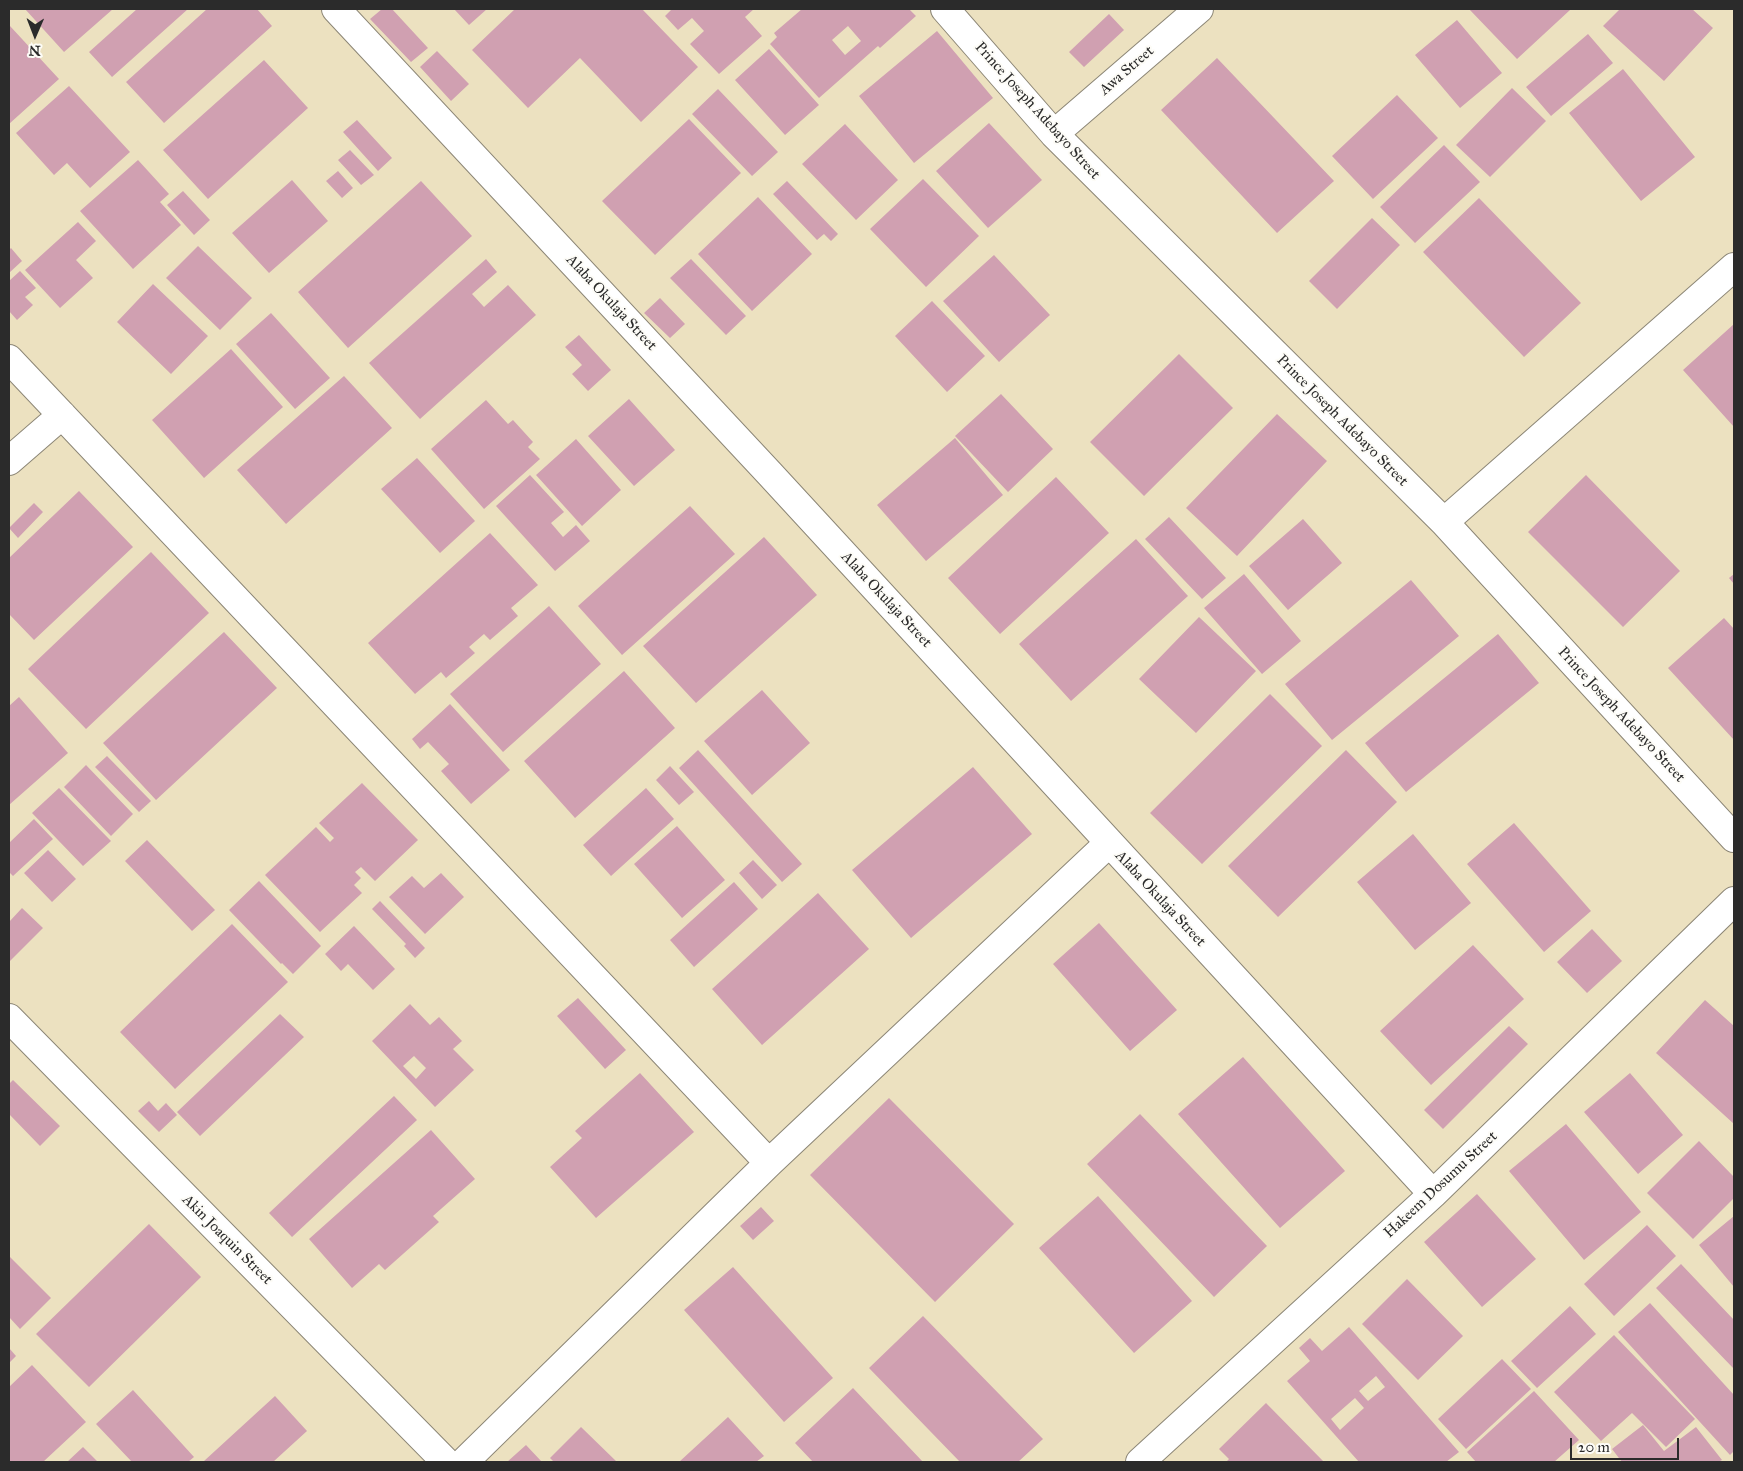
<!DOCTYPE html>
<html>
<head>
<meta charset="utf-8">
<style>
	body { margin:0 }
	#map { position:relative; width:1743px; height:1471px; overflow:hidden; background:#ece1c0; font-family:"IM FELL Great Primer",serif }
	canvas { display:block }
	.frame { position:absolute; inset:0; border:10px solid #2b2b2b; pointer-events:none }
	.north { position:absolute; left:10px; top:10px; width:50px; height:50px; -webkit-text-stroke:4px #fdfcf7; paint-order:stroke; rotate:181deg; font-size:14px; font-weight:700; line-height:20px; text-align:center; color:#2b2b2b }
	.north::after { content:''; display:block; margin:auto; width:18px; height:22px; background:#2b2b2b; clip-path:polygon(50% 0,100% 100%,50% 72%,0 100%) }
	.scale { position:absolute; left:1570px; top:1438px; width:109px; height:22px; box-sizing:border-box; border:2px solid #2b2b2b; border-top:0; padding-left:6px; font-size:15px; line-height:18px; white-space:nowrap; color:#2b2b2b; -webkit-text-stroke:4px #fdfcf7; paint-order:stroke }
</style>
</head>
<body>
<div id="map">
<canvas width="1743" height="1471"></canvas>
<div class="frame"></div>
<div class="north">N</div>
<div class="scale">20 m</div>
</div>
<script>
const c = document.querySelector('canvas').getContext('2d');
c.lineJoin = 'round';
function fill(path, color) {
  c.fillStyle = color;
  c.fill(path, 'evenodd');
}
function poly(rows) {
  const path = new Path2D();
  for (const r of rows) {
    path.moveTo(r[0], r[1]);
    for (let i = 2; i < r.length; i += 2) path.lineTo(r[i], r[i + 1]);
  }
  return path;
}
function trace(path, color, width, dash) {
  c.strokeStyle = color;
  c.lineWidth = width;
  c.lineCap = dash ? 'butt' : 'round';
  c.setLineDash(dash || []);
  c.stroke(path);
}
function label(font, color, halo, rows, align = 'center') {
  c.font = font + ' "IM FELL Great Primer",serif';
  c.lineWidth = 4;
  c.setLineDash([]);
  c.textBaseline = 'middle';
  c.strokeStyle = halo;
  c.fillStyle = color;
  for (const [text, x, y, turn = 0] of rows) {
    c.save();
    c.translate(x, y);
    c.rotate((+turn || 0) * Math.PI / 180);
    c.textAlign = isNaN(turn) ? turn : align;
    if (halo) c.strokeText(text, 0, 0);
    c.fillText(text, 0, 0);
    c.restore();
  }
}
fill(poly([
	[25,9,113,9,64,52],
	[137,9,188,9,112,77,89,52],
	[207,9,257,9,272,26,164,123,126,82],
	[382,9,392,9,428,48,411,62,370,19],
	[454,9,487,9,469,25],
	[515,9,642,9,698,67,641,122,580,58,528,108,472,50],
	[672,9,754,9,745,17,762,36,719,74,690,44,704,31,692,18,678,30,665,16],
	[802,9,909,9,916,16,880,48,878,46,819,98,770,44,777,37,774,33],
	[848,26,861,41,845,55,832,40],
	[1469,9,1568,9,1570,10,1517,59],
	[1620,9,1692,9,1713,28,1664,81,1603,26],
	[1109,14,1124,30,1084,67,1069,52],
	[1457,20,1502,73,1460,108,1415,55],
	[10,26,59,79,9,124,9,28],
	[937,31,993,98,914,163,859,96],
	[1588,34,1613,63,1551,116,1526,87],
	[769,49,819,105,785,135,735,80],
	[437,51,469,84,451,101,420,67],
	[1217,58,1334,181,1277,233,1161,110],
	[264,60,308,108,208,199,163,150],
	[1623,69,1695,157,1641,201,1569,113],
	[69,86,130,152,90,188,67,163,54,175,16,133],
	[1512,88,1546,121,1490,177,1456,145],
	[718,89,778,152,752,176,692,114],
	[1397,95,1438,138,1373,199,1332,156],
	[689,119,741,173,655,255,602,201],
	[357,120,392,158,378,171,343,132],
	[989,123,1042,180,988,228,936,171],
	[845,124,898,180,856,220,802,164],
	[1444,145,1480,182,1415,243,1380,207],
	[350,150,374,175,361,185,338,160],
	[138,160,169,194,160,202,181,225,133,269,80,211],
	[338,171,353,188,342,198,326,181],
	[923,179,979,236,926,287,870,229],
	[292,180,328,221,269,273,232,233],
	[421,181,472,236,348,348,298,292],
	[787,181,838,234,831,241,824,234,817,240,773,194],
	[183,191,210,220,194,235,167,205],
	[758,197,812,254,752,311,698,254],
	[1479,198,1581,303,1524,357,1423,252],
	[1372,218,1400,245,1337,309,1309,281],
	[78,222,96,241,76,260,93,278,60,308,25,270],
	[198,246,252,298,220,330,166,278],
	[11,248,22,261,9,273,9,250],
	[994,255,1050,315,999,362,943,301],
	[486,259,497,272,472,294,484,307,508,285,536,315,420,419,369,363],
	[691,259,746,316,726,335,670,278],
	[20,271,36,288,25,297,33,305,17,320,9,311,9,281],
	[153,284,208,336,171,374,117,322],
	[660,298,685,324,670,338,644,313],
	[932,301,985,356,947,392,895,336],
	[271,313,330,378,295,409,236,344],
	[1734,324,1734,427,1683,370],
	[579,335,611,370,588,391,572,374,582,365,565,347],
	[231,349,283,407,204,478,152,420],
	[1179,354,1233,408,1144,496,1090,442],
	[344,376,392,428,286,524,237,470],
	[1001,394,1053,449,1008,492,955,436],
	[629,399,675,450,634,486,588,436],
	[486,400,508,424,513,420,533,442,528,447,540,459,484,509,431,449],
	[1277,414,1327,461,1237,556,1186,508],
	[955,438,1003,495,926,561,877,505],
	[576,439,621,490,582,526,536,475],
	[417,458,475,521,440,553,381,489],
	[530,475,564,512,551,523,563,537,576,525,590,541,555,571,496,506],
	[1586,475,1680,571,1623,627,1528,532],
	[1056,477,1109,533,1000,634,948,578],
	[79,491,133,547,34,640,9,614,9,558],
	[34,503,43,512,18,538,9,528],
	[690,506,735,554,622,655,578,606],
	[1169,517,1226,578,1202,599,1145,539],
	[1303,519,1342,563,1288,610,1249,566],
	[490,533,538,585,511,608,518,616,490,640,484,634,469,647,475,653,446,678,441,672,415,694,368,643],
	[764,537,817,595,696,703,643,646],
	[1136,539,1188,596,1071,701,1019,644],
	[151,552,209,613,86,729,28,669],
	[1244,574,1301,641,1262,674,1204,608],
	[1734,574,1734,584,1729,578],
	[1411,580,1459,636,1332,740,1285,684],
	[549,606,601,664,503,752,450,694],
	[1199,617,1256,671,1196,733,1139,679],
	[1724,618,1734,629,1734,740,1668,668],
	[224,632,277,688,156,800,103,743],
	[1498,634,1539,683,1406,792,1365,743],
	[624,671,675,728,575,818,524,761],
	[762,690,810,743,752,795,704,741],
	[1270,694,1322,746,1202,864,1150,813],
	[19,697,68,753,9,805,9,706],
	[450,704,510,770,471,804,441,771,449,764,428,742,420,749,412,739],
	[698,750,802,864,782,882,679,768],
	[1346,750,1397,802,1278,917,1228,866],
	[107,756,151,801,139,812,95,767],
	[86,765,133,814,111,836,64,787],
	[670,766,694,792,679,805,656,780],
	[973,767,1032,834,911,938,852,870],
	[362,783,418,840,375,881,361,867,355,872,361,878,354,885,362,893,320,932,265,875,316,827,330,842,334,838,319,823],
	[59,788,111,841,83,866,32,813],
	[646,788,674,819,611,876,583,845],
	[34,819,53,839,13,876,9,872,9,843],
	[1514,823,1591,911,1544,952,1467,864],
	[677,826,725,880,682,918,634,864],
	[1413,834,1471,903,1415,950,1357,882],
	[147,840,215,910,192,931,125,861],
	[48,850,76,879,52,902,24,873],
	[753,860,777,885,762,899,739,873],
	[441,873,464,897,425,934,389,897,412,876,424,888],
	[259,881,321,946,293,974,282,963,281,964,229,910],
	[734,882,758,909,694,967,670,940],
	[818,893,869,949,762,1045,712,989],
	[380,901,425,948,415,958,404,946,406,944,372,909],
	[22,908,43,928,9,962,9,922],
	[1099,923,1177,1010,1130,1051,1053,964],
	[232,924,288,982,175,1089,120,1032],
	[354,926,395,969,373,990,348,964,341,971,325,954],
	[1592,929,1622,961,1587,993,1557,962],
	[1473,945,1524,999,1431,1085,1380,1031],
	[578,998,626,1050,605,1069,557,1016],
	[1705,1000,1734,1026,1734,1124,1656,1053],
	[410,1004,430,1025,439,1017,462,1041,453,1049,474,1070,435,1107,372,1041],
	[414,1056,426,1068,416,1079,403,1066],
	[280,1014,304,1037,200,1136,177,1112],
	[1509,1026,1528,1044,1443,1129,1424,1110],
	[1243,1057,1345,1171,1280,1228,1178,1114],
	[640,1073,694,1132,596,1218,550,1167,582,1138,575,1131],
	[1630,1073,1683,1135,1638,1174,1584,1112],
	[13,1080,60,1126,40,1146,9,1114,9,1084],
	[394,1096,417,1120,292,1237,269,1213],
	[889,1098,1014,1224,935,1302,810,1175],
	[149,1101,158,1111,166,1103,177,1115,159,1132,138,1111],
	[1140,1114,1267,1246,1214,1297,1087,1164],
	[1566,1124,1641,1212,1584,1260,1509,1171],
	[431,1130,475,1179,433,1216,439,1222,385,1270,379,1264,352,1288,309,1239],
	[1699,1141,1734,1177,1734,1198,1693,1239,1647,1193],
	[1477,1194,1536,1259,1482,1307,1424,1242],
	[1098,1196,1192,1301,1134,1353,1039,1248],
	[761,1207,774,1221,753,1240,740,1226],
	[1734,1216,1734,1287,1699,1245],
	[149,1224,201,1277,89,1387,36,1334],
	[1647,1225,1676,1256,1614,1316,1584,1284],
	[9,1256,51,1298,20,1329,9,1317],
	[1681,1264,1734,1320,1734,1369,1656,1288],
	[733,1267,833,1378,784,1422,684,1310],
	[1407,1279,1463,1336,1418,1380,1362,1324],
	[1650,1303,1734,1395,1734,1451,1730,1455,1618,1332],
	[1570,1306,1596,1334,1537,1388,1511,1361],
	[923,1316,1043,1439,1018,1462,960,1462,869,1368],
	[1349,1327,1459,1452,1446,1462,1359,1462,1287,1381,1310,1361,1299,1348,1310,1338,1322,1351],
	[1376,1376,1385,1387,1368,1401,1359,1391],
	[1355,1398,1364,1408,1340,1430,1331,1419],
	[1614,1335,1695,1419,1666,1447,1632,1413,1601,1441,1554,1392],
	[9,1348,16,1356,9,1363],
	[1502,1359,1531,1389,1466,1449,1438,1419],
	[32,1365,86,1422,43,1462,9,1462,9,1387],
	[853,1388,923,1462,813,1462,795,1443],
	[133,1390,194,1457,188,1462,132,1462,96,1424],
	[1534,1391,1579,1440,1554,1462,1476,1462,1467,1452],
	[275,1396,307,1431,273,1462,204,1461],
	[1266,1403,1324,1462,1226,1462,1229,1459,1219,1449],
	[728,1417,764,1456,756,1462,679,1462],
	[1643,1425,1664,1451,1696,1427,1722,1460,1718,1462,1622,1462,1612,1449],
	[581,1427,617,1462,554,1462,550,1458],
	[526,1445,542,1462,507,1462],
	[83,1447,98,1462,67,1462]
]), '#d0a0b1');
const minor = poly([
	[336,9,770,474,1433,1194],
	[945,9,1054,134,1444,522,1734,838],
	[1054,134,1199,9],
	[9,359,769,1163],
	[9,461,62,415],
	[1444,522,1734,267],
	[9,1018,446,1462],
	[464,1462,769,1163,1109,843],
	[1140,1462,1433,1194,1734,901]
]);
trace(minor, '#8c8676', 30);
trace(minor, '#fff', 28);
label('15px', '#2b2b2b', '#fdfcf7', [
	["Awa Street",1127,71,-41],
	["Prince Joseph Adebayo Street",1037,111,48],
	["Alaba Okulaja Street",611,303,47],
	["Prince Joseph Adebayo Street",1342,421,45],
	["Alaba Okulaja Street",886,600,47],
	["Prince Joseph Adebayo Street",1621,715,47],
	["Alaba Okulaja Street",1160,899,47],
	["Hakeem Dosumu Street",1441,1185,-43],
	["Akin Joaquin Street",227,1240,45]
]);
</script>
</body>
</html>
